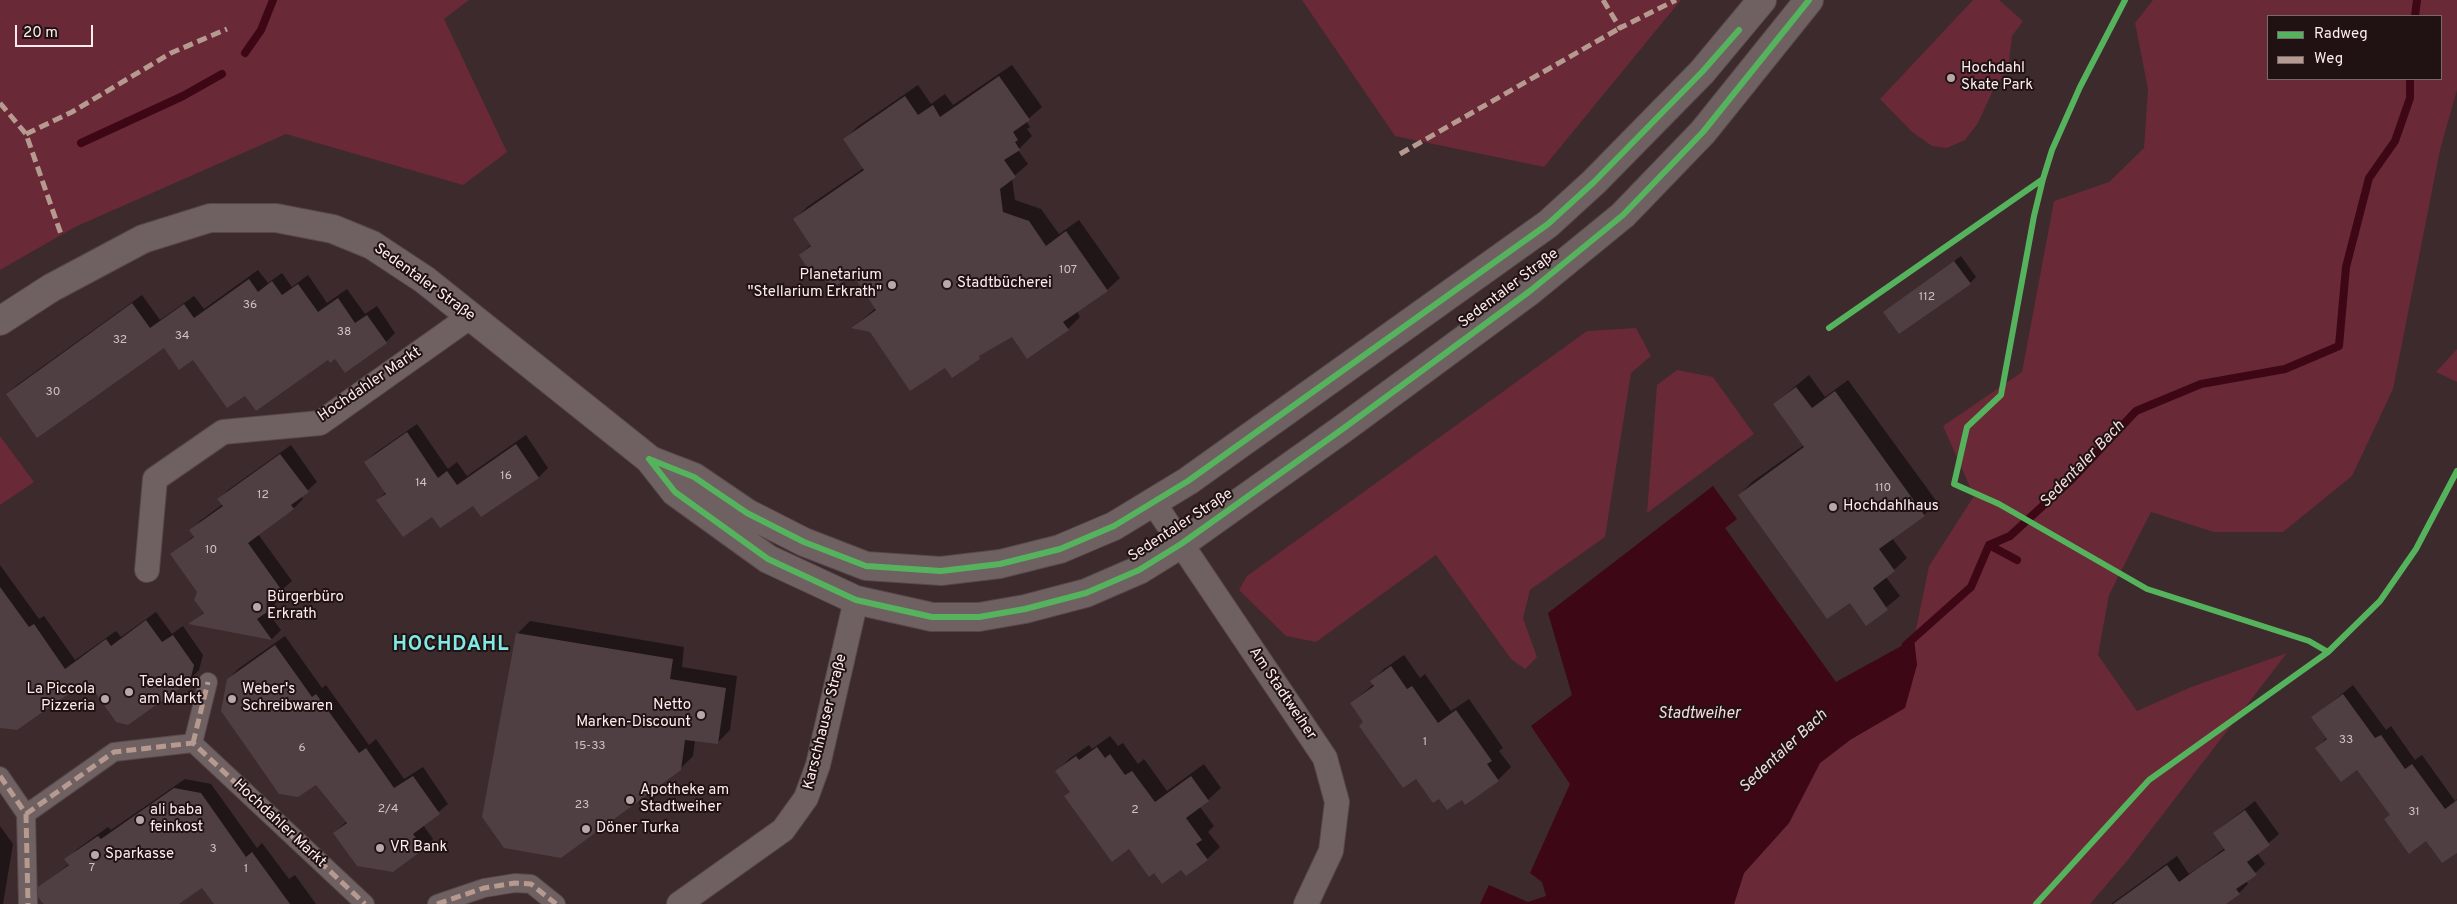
<!DOCTYPE html>
<html>
<head>
<meta charset="utf-8">
<style>
	body { margin:0 }
	#map { position:relative; width:2457px; height:904px; overflow:hidden; background:#3c2a2d; font-family:Overpass,sans-serif }
	canvas { display:block }
	.legend { position:absolute; left:2267px; top:15px; width:175px; height:65px; box-sizing:border-box; background:#201213; border:1px solid #78696a; margin:0; padding:6px 9px; list-style:none; font-size:15px; color:#fdebed }
	.legend li { display:flex; align-items:center; gap:10px; height:25px }
	.legend b { width:25px; border:1px solid #78696a }
	.scale { position:absolute; left:15px; top:25px; width:78px; height:22px; box-sizing:border-box; border:2px solid #fdebed; border-top:0; padding-left:6px; font-size:15px; line-height:18px; white-space:nowrap; color:#fdebed; -webkit-text-stroke:4px #201213; paint-order:stroke }
</style>
</head>
<body>
<div id="map">
<canvas width="2457" height="904"></canvas>
<ul class="legend">
<li><b style="height:6px;background:#56b35d"></b>Radweg</li>
<li><b style="height:6px;background:#b69a8f"></b>Weg</li>
</ul>
<div class="scale">20 m</div>
</div>
<script>
const c = document.querySelector('canvas').getContext('2d');
c.lineJoin = 'round';
function fill(path, color) {
  c.fillStyle = color;
  c.fill(path, 'evenodd');
}
function poly(rows) {
  const path = new Path2D();
  for (const r of rows) {
    path.moveTo(r[0], r[1]);
    for (let i = 2; i < r.length; i += 2) path.lineTo(r[i], r[i + 1]);
  }
  return path;
}
function trace(path, color, width, dash) {
  c.strokeStyle = color;
  c.lineWidth = width;
  c.lineCap = dash ? 'butt' : 'round';
  c.setLineDash(dash || []);
  c.stroke(path);
}
function label(font, color, halo, rows, align = 'center') {
  c.font = font + ' Overpass,sans-serif';
  c.lineWidth = 4;
  c.setLineDash([]);
  c.textBaseline = 'middle';
  c.strokeStyle = halo;
  c.fillStyle = color;
  for (const [text, x, y, turn = 0] of rows) {
    c.save();
    c.translate(x, y);
    c.rotate((+turn || 0) * Math.PI / 180);
    c.textAlign = isNaN(turn) ? turn : align;
    if (halo) c.strokeText(text, 0, 0);
    c.fillText(text, 0, 0);
    c.restore();
  }
}
fill(poly([
	[0,0,469,0,444,19,507,152,463,185,286,134,75,227,0,270],
	[1302,0,1681,0,1544,167,1395,136],
	[1973,0,1999,0,2023,21,2012,36,2008,70,1995,86,1978,123,1965,140,1947,148,1932,146,1912,132,1880,99],
	[2153,0,2457,0,2457,90,2440,150,2393,389,2352,476,2283,532,2214,532,2151,512,2109,595,2098,655,2137,711,2191,687,2287,653,2127,861,2090,904,1734,904,1744,873,1789,823,1820,763,1850,740,1917,665,1914,639,1929,566,1974,496,1943,426,2022,372,2054,201,2109,182,2144,148,2148,89,2135,23],
	[2268,16,2441,16,2441,79,2268,79],
	[1636,328,1651,356,1631,373,1605,537,1530,590,1523,618,1537,657,1525,669,1511,659,1436,555,1316,642,1286,636,1239,590,1247,576,1587,331],
	[2457,349,2457,382,2436,372],
	[1677,370,1713,377,1754,434,1647,513,1657,385],
	[0,436,34,482,0,505]
]), '#692936');
fill(poly([
	[1713,486,1737,519,1725,528,1836,682,1914,639,1917,665,1905,708,1850,740,1820,763,1789,823,1744,873,1734,904,1480,904,1489,885,1528,902,1546,896,1542,882,1530,873,1570,784,1531,726,1572,695,1548,613]
]), '#3d0716');
fill(poly([
	[1012,65,1042,107,1026,121,1030,127,1027,129,1032,136,1018,150,1028,164,1012,178,1015,200,1041,209,1059,234,1079,220,1120,278,1107,290,1077,311,1080,317,1068,329,1013,335,988,349,953,376,946,366,870,331,853,327,876,308,853,273,800,255,812,244,795,219,807,207,864,168,844,140,857,127,918,85,931,104,945,94,953,105],
	[1961,256,1976,277,1970,283,1885,312],
	[258,270,268,283,282,273,292,287,308,275,327,303,347,289,365,314,377,306,395,333,386,342,328,359,245,394,194,359,164,346,7,394,17,385,142,295,160,320,194,296,204,309],
	[1809,375,1825,397,1848,380,1937,502,1924,515,1892,538,1907,558,1886,577,1900,596,1866,624,1850,602,1739,495,1752,482,1804,445,1774,404],
	[417,424,448,469,457,462,467,476,526,435,548,468,539,477,481,515,474,504,433,515,378,500,386,492,365,462,375,453],
	[291,445,317,482,301,496,303,499,294,508,258,534,292,581,276,595,279,600,267,611,281,630,272,639,190,624,204,612,199,592,172,554,195,535,191,530,200,521,223,504,219,499,228,490],
	[0,565,39,619,44,616,75,660,116,631,121,637,156,612,172,634,183,626,203,655,199,670,189,680,87,679,0,724],
	[530,621,684,647,682,667,737,676,730,730,717,743,695,740,693,756,680,769,517,634],
	[285,636,322,688,326,685,369,745,376,739,404,779,423,767,448,804,423,825,433,839,423,848,334,833,347,821,228,679,238,669],
	[1404,655,1420,678,1425,674,1451,711,1469,699,1503,748,1499,751,1511,767,1498,780,1465,803,1462,798,1439,797,1416,777,1365,722,1351,703,1374,684,1372,681,1384,669],
	[2353,685,2386,730,2391,726,2415,760,2422,755,2455,801,2457,799,2457,851,2427,839,2391,814,2358,768,2317,748,2327,737,2313,717],
	[1110,736,1118,746,1123,743,1138,764,1144,759,1167,791,1204,764,1221,788,1200,807,1214,826,1208,832,1220,847,1207,859,1182,868,1155,871,1071,791,1057,771,1069,759,1089,745,1092,749],
	[185,779,211,784,257,848,262,843,289,879,295,875,316,904,216,904,203,886,177,904,42,904,45,883,69,864,66,860,76,850,108,827,111,830],
	[2255,801,2279,834,2257,853,2265,864,2246,881,2248,884,2239,893,2223,904,2111,904,2177,856,2189,874,2213,857,2225,848,2214,833],
	[0,826,13,844,3,904,0,904]
]), '#0007');
trace(poly([
	[2415,16,2417,0],
	[245,53,261,30,273,0],
	[81,143,183,96,222,74],
	[1989,545,2017,560],
	[1906,645,1971,587,1989,545,2010,536,2072,479,2136,411,2201,384,2285,369,2339,346,2346,267,2369,178,2395,141,2410,98,2410,79]
]), '#3d0716', 8);
fill(poly([
	[999,76,1030,120,1013,132,1018,140,1015,142,1020,150,1004,160,1016,177,1000,189,1003,212,1029,221,1046,246,1066,231,1108,291,1063,322,1069,330,1027,359,1012,337,979,356,980,359,952,378,945,368,910,391,870,332,851,328,876,310,853,275,837,285,813,277,799,255,811,246,793,219,864,170,843,139,905,96,918,115,933,105,940,117],
	[1954,261,1971,284,1899,334,1883,312],
	[249,279,258,292,272,281,282,295,298,284,318,312,338,298,355,323,367,315,387,343,345,373,335,359,330,363,328,360,256,411,245,396,227,408,193,360,179,370,164,348,37,438,6,394,132,303,150,328,184,304,194,318],
	[1796,387,1812,408,1835,391,1925,516,1879,549,1895,571,1873,588,1888,610,1866,626,1850,603,1827,619,1738,495,1804,447,1773,404],
	[407,432,438,478,447,471,457,485,516,444,539,478,481,517,473,506,440,528,432,517,403,537,376,500,386,494,364,462],
	[280,454,309,492,291,505,294,509,248,543,283,592,266,604,270,610,257,619,272,640,188,624,204,613,194,600,197,592,170,554,194,537,189,530,223,506,217,499],
	[0,587,29,627,34,624,65,669,106,639,111,646,146,620,162,642,173,635,194,665,190,681,128,725,116,722,87,681,17,730,0,728],
	[516,633,673,659,670,679,726,688,718,744,685,740,681,770,561,858,504,848,482,817],
	[275,645,312,697,316,694,359,753,366,748,394,788,413,776,440,814,413,834,424,849,393,872,357,866,333,833,347,823,316,785,298,797,279,794,221,711,227,679],
	[1391,666,1407,689,1412,686,1438,723,1456,710,1492,761,1487,764,1499,781,1465,805,1462,800,1447,810,1439,799,1433,803,1416,779,1403,788,1359,726,1363,722,1350,703,1374,686,1370,681],
	[2343,694,2375,738,2381,735,2405,769,2412,764,2445,809,2457,800,2457,853,2442,863,2426,841,2409,854,2384,819,2390,815,2357,770,2341,782,2315,748,2327,739,2311,717],
	[1097,747,1105,758,1110,754,1125,775,1132,771,1155,802,1191,776,1209,801,1186,818,1202,840,1196,844,1208,860,1186,876,1181,870,1162,884,1154,873,1149,877,1129,849,1112,862,1064,796,1070,792,1055,771,1076,756,1079,760],
	[174,788,201,793,246,857,252,852,290,904,214,904,202,888,179,904,43,904,38,897,38,887,69,865,64,859,98,836,101,839],
	[2245,810,2270,845,2247,862,2257,875,2236,889,2240,894,2226,904,2113,904,2167,865,2179,882,2201,866,2225,850,2213,833]
]), '#4f3f42');
const pedestrian = poly([
	[193,743,208,682],
	[0,776,26,814,28,904],
	[26,814,114,752,193,743,365,904],
	[437,904,484,888,515,883,531,884,556,904]
]);
const minor = poly([
	[1153,502,1325,758,1337,802,1331,851,1306,904],
	[147,570,155,479,223,432,320,423,471,316],
	[679,904,783,830,806,798,818,765,856,600]
]);
const tertiary = poly([
	[0,321,51,288,143,239,210,218,276,218,333,229,372,245,425,280,649,459,675,492,768,559,856,600,932,617,979,617,1025,609,1086,593,1139,570,1181,544,1344,428,1530,291,1623,215,1703,132,1809,0],
	[650,460,694,477,747,513,804,542,866,566,941,571,1000,564,1060,549,1114,526,1188,481,1548,224,1594,182,1702,72,1762,0]
]);
trace(pedestrian, '#56474a', 20);
trace(minor, '#56474a', 26);
trace(tertiary, '#56474a', 30);
trace(pedestrian, '#6f6062', 18);
trace(minor, '#6f6062', 24);
trace(tertiary, '#6f6062', 28);
trace(poly([
	[1603,0,1620,28,1676,0],
	[0,103,26,134,62,237],
	[26,134,72,112,171,53,227,29],
	[1400,154,1620,28],
	[193,743,208,682],
	[0,776,26,814,28,904],
	[26,814,114,752,193,743,365,904],
	[437,904,484,888,515,883,531,884,556,904]
]), '#b69a8f', 5, [10, 5]);
trace(poly([
	[2043,179,2034,216,2001,395,1967,427,1954,484,1999,504,2147,589,2309,641,2328,652],
	[1829,328,2043,179,2052,150,2080,87,2125,0],
	[649,459,675,492,768,559,856,600,932,617,979,617,1025,609,1086,593,1139,570,1181,544,1344,428,1530,291,1623,215,1703,132,1809,0],
	[649,459,694,477,747,513,804,542,866,566,941,571,1000,564,1060,549,1114,526,1188,481,1548,224,1594,182,1702,72,1739,30],
	[2036,904,2149,780,2328,652,2380,601,2416,549,2457,471]
]), '#56b35d', 6);
for (const [x, y, r, color] of [
	[1951,78,5,"#b9a7aa"],
	[947,284,5,"#b9a7aa"],
	[892,285,5,"#b9a7aa"],
	[1833,507,5,"#b9a7aa"],
	[257,607,5,"#b9a7aa"],
	[129,692,5,"#b9a7aa"],
	[105,699,5,"#b9a7aa"],
	[232,699,5,"#b9a7aa"],
	[701,715,5,"#b9a7aa"],
	[630,800,5,"#b9a7aa"],
	[140,820,5,"#b9a7aa"],
	[586,829,5,"#b9a7aa"],
	[380,848,5,"#b9a7aa"],
	[95,855,5,"#b9a7aa"]
]) {
  const dot = new Path2D();
  dot.arc(x, y, r, 0, 2 * Math.PI);
  c.fillStyle = color;
  c.fill(dot);
  trace(dot, '#201213', 2);
}
label('12px', '#d2c0c2', null, [
	["107",1068,271],
	["112",1927,298],
	["36",250,306],
	["38",344,333],
	["34",182,337],
	["32",120,341],
	["30",53,393],
	["16",506,477],
	["14",421,484],
	["110",1883,489],
	["12",263,496],
	["10",211,551],
	["33",2346,741],
	["1",1425,743],
	["15-33",590,747],
	["6",302,749],
	["23",582,806],
	["2/4",388,810],
	["2",1135,811],
	["31",2414,813],
	["3",213,850],
	["7",92,869],
	["1",246,870]
]);
label('15px', '#fdebed', '#201213', [
	["Hochdahl",1961,69],
	["Skate Park",1961,86],
	["Planetarium",882,276,"right"],
	["\"Stellarium Erkrath\"",882,293,"right"],
	["Stadtbücherei",957,284],
	["Hochdahlhaus",1843,507],
	["Bürgerbüro",267,598],
	["Erkrath",267,615],
	["Teeladen",139,683],
	["am Markt",139,700],
	["La Piccola",95,690,"right"],
	["Pizzeria",95,707,"right"],
	["Weber's",242,690],
	["Schreibwaren",242,707],
	["Netto",691,706,"right"],
	["Marken-Discount",691,723,"right"],
	["Apotheke am",640,791],
	["Stadtweiher",640,808],
	["ali baba",150,811],
	["feinkost",150,828],
	["Döner Turka",596,829],
	["VR Bank",390,848],
	["Sparkasse",105,855]
], 'left');
label('15px', '#fdebed', '#201213', [
	["Sedentaler Straße",424,283,36],
	["Sedentaler Straße",1509,289,-37],
	["Hochdahler Markt",370,385,-34],
	["Sedentaler Straße",1181,526,-33],
	["Am Stadtweiher",1282,694,56],
	["Karschhauser Straße",826,722,-76],
	["Hochdahler Markt",279,824,43]
]);
label('italic 16px', '#f4dbdd', '#201213', [
	["Sedentaler Bach",2083,465,-46],
	["Stadtweiher",1699,715],
	["Sedentaler Bach",1784,752,-43]
]);
c.letterSpacing = '1px';
label('bold 20px', '#80ebe5', '#201213', [
	["HOCHDAHL",451,646]
]);
c.letterSpacing = '0px';
</script>
</body>
</html>
